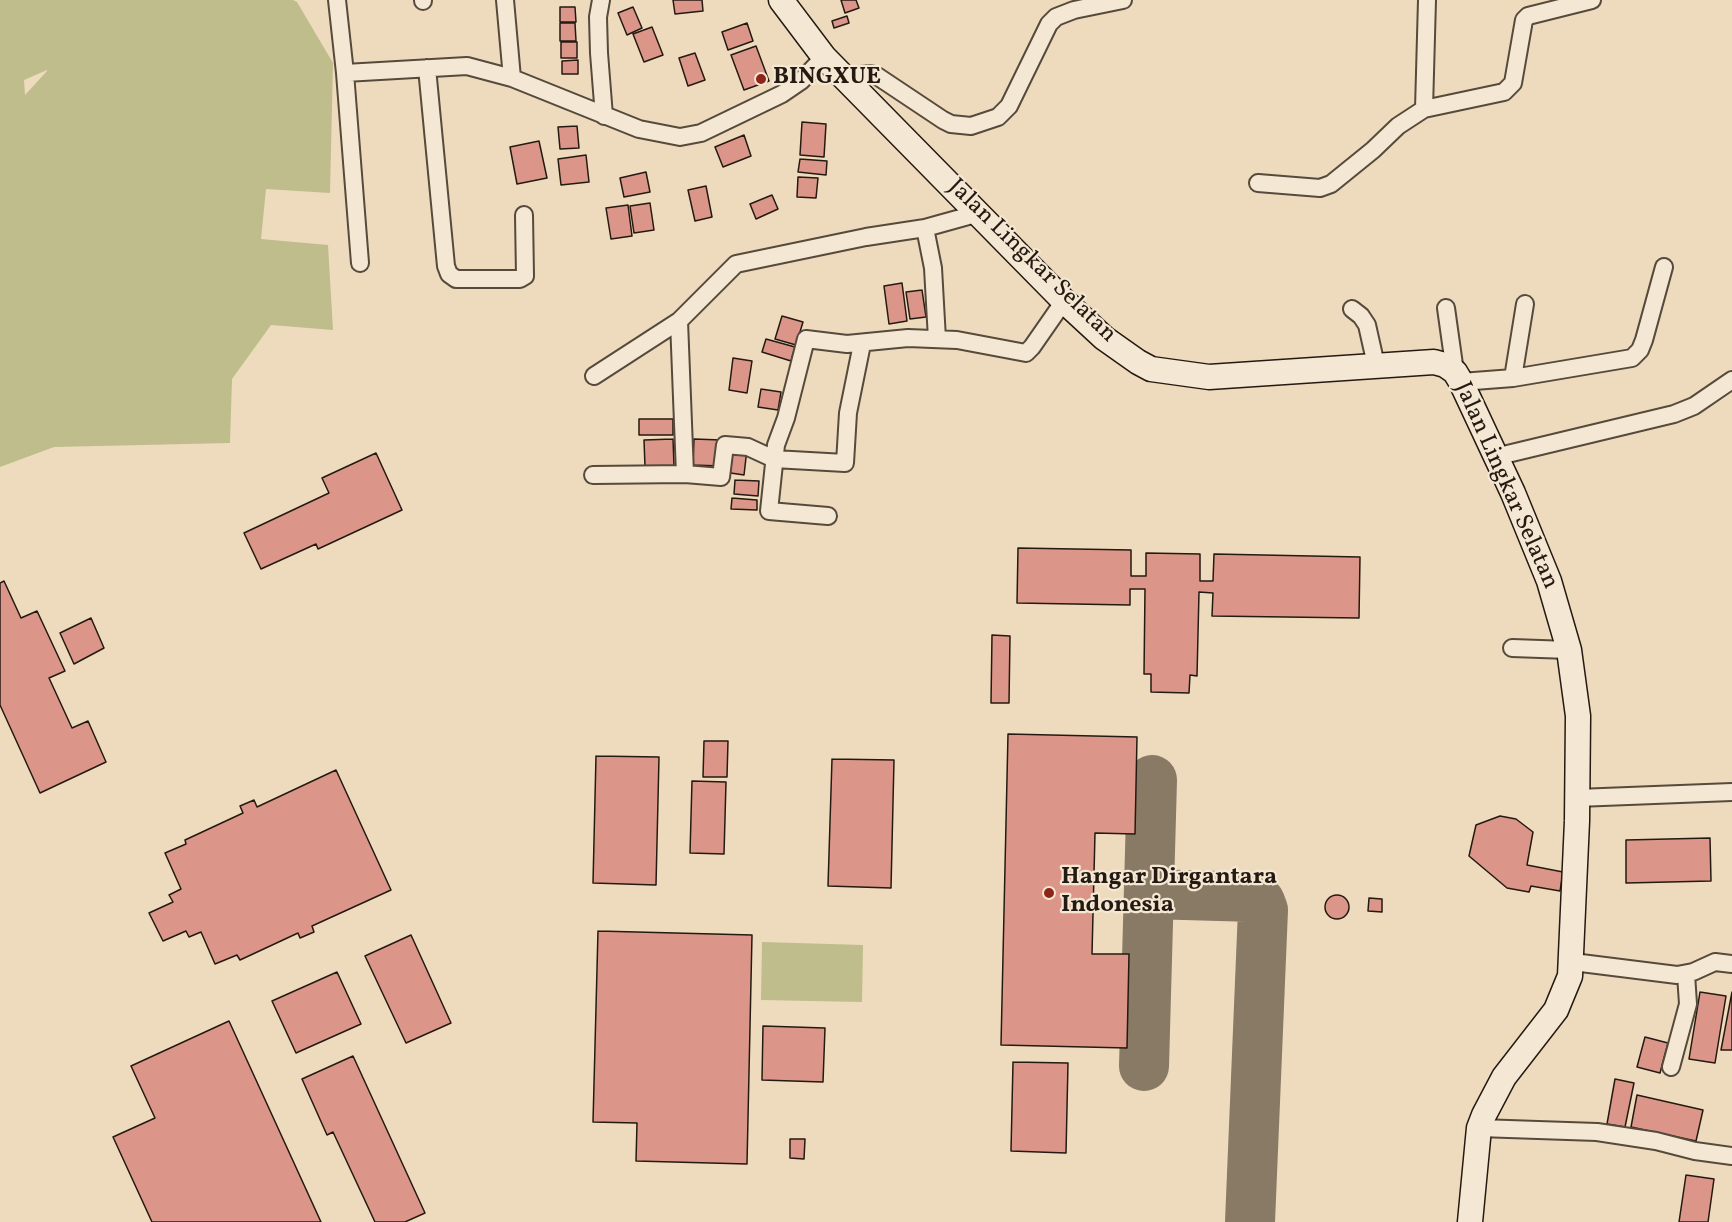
<!DOCTYPE html>
<html>
<head>
<meta charset="utf-8">
<style>
	body { margin:0 }
	canvas { display:block; background:#eedabc }
</style>
</head>
<body>
<canvas width="1732" height="1222"></canvas>
<script>
const c = document.querySelector('canvas').getContext('2d');
c.lineJoin = 'round';
function fill(path, color) {
  c.fillStyle = color;
  c.fill(path, 'evenodd');
}
function poly(rows) {
  const path = new Path2D();
  for (const r of rows) {
    if (r.length === 3) {
      path.moveTo(r[0] + r[2], r[1]);
      path.arc(r[0], r[1], r[2], 0, 2 * Math.PI);
      continue;
    }
    path.moveTo(r[0], r[1]);
    for (let i = 2; i < r.length; i += 2) path.lineTo(r[i], r[i + 1]);
  }
  return path;
}
function trace(path, color, width, dash) {
  c.strokeStyle = color;
  c.lineWidth = width;
  c.lineCap = dash ? 'butt' : 'round';
  c.setLineDash(dash || []);
  c.stroke(path);
}
function label(font, color, halo, rows, align = 'center') {
  c.font = font + ' Vollkorn,serif';
  c.lineWidth = 4.5;
  c.setLineDash([]);
  c.textBaseline = 'middle';
  c.strokeStyle = halo;
  c.fillStyle = color;
  for (const [text, x, y, turn = 0] of rows) {
    c.save();
    c.translate(x, y);
    c.rotate((+turn || 0) * Math.PI / 180);
    c.textAlign = isNaN(turn) ? turn : align;
    if (halo) c.strokeText(text, 0, 0);
    c.fillText(text, 0, 0);
    c.restore();
  }
}
fill(poly([
	[0,0,293,0,297,2,333,63,330,193,266,189,261,239,328,245,333,330,271,325,232,379,230,443,54,447,0,467],
	[47,70,47,71,25,95,24,80],
	[762,942,863,945,862,1002,761,1000]
]), '#bfbd8c');
trace(poly([
	[1149,894,1255,897,1260,902,1263,910,1250,1222],
	[1144,1066,1152,780]
]), '#897a66', 50);
const building = poly([
	[673,0,702,0,703,11,675,14,673,0],
	[841,0,856,0,859,8,845,13,841,0],
	[560,7,575,7,576,22,560,22,560,7],
	[633,7,642,28,627,35,618,13,633,7],
	[847,16,849,23,834,28,832,21,847,16],
	[560,23,575,23,576,41,560,41,560,23],
	[747,23,753,41,728,50,722,32,747,23],
	[652,27,663,55,644,62,633,34,652,27],
	[561,42,577,42,577,58,561,58,561,42],
	[756,46,769,81,744,90,731,55,756,46],
	[695,53,705,80,688,86,679,58,695,53],
	[578,60,578,74,562,74,562,61,578,60],
	[802,122,826,124,824,157,800,155,802,122],
	[577,126,579,148,560,149,558,127,577,126],
	[744,135,751,156,723,167,715,147,744,135],
	[539,141,547,178,517,184,510,147,539,141],
	[586,155,589,182,561,185,558,159,586,155],
	[800,159,827,161,826,175,798,172,800,159],
	[646,172,650,192,624,197,620,178,646,172],
	[798,177,818,178,816,198,797,197,798,177],
	[706,186,712,217,695,221,688,190,706,186],
	[772,195,778,209,756,219,750,204,772,195],
	[650,203,654,230,634,233,630,206,650,203],
	[628,205,632,236,611,239,606,208,628,205],
	[902,283,907,321,889,324,884,286,902,283],
	[922,290,926,317,910,319,906,292,922,290],
	[782,316,803,322,796,345,775,339,782,316],
	[766,339,795,347,791,361,762,352,766,339],
	[733,358,752,361,747,393,729,390,733,358],
	[761,389,781,392,778,410,758,407,761,389],
	[639,419,673,419,673,435,639,435,639,419],
	[673,439,674,466,645,467,644,440,673,439],
	[694,439,721,440,720,466,693,465,694,439],
	[727,447,747,449,744,475,724,472,727,447],
	[376,453,402,510,318,549,316,544,261,569,244,533,329,493,322,478,376,453],
	[735,480,759,481,758,496,734,494,735,480],
	[732,498,757,500,757,510,731,509,732,498],
	[1018,548,1131,550,1131,576,1146,576,1146,553,1200,554,1200,581,1213,581,1214,554,1360,557,1359,618,1212,616,1213,593,1199,592,1197,676,1190,675,1189,693,1151,692,1151,674,1144,674,1145,589,1130,589,1130,605,1017,603,1018,548],
	[4,581,21,618,37,611,65,671,49,678,72,728,88,721,106,762,40,793,0,705,0,583,4,581],
	[91,618,104,648,74,664,60,633,91,618],
	[992,635,1010,636,1009,703,991,703,992,635],
	[1008,734,1137,737,1135,834,1095,833,1092,954,1129,954,1127,1048,1001,1045,1008,734],
	[704,741,728,741,727,777,703,777,704,741],
	[596,756,659,757,656,885,593,883,596,756],
	[832,759,894,760,891,888,828,886,832,759],
	[336,770,391,890,312,926,314,932,300,938,298,933,240,960,237,955,215,964,201,932,189,937,186,931,163,941,149,913,173,902,169,895,181,889,165,853,186,844,185,840,243,813,240,806,254,800,257,807,336,770],
	[692,781,726,782,724,854,690,853,692,781],
	[1500,816,1516,819,1533,832,1527,865,1563,872,1560,891,1531,886,1529,892,1507,888,1469,856,1476,825,1500,816],
	[1710,838,1711,881,1626,883,1626,840,1710,838],
	[1337,907,12],
	[1369,898,1382,899,1382,912,1368,911,1369,898],
	[598,931,752,935,747,1164,636,1161,637,1123,593,1122,598,931],
	[411,935,451,1023,406,1043,365,956,411,935],
	[337,972,361,1024,296,1053,272,1001,337,972],
	[1700,992,1726,996,1715,1063,1689,1059,1700,992],
	[1732,992,1732,1050,1721,1050,1732,992],
	[229,1021,321,1222,152,1222,113,1137,155,1118,131,1066,229,1021],
	[763,1026,825,1028,823,1082,762,1080,763,1026],
	[1645,1037,1668,1043,1660,1073,1637,1067,1645,1037],
	[353,1056,425,1213,405,1222,375,1222,333,1132,327,1135,302,1079,353,1056],
	[1013,1062,1068,1063,1066,1153,1011,1151,1013,1062],
	[1615,1079,1634,1083,1625,1127,1607,1124,1615,1079],
	[1637,1095,1703,1110,1696,1141,1631,1127,1637,1095],
	[790,1139,805,1139,804,1159,790,1158,790,1139],
	[1686,1175,1714,1179,1708,1222,1679,1222,1686,1175]
]);
fill(building, '#dc9689');
trace(building, '#241a11', 1.5);
const minor = poly([
	[337,0,345,73,360,263],
	[423,0,423,1],
	[505,0,512,78],
	[601,0,598,17,599,53,604,116],
	[427,68,446,266,449,274,456,279,520,279,525,276,524,215],
	[345,73,467,66,512,78,639,129,680,137,701,133,782,94,801,81,824,57],
	[852,84,860,75,871,74,877,76,943,120,951,124,971,126,998,117,1009,106,1049,24,1056,17,1074,10,1123,0],
	[1424,109,1427,0],
	[1258,183,1320,188,1331,184,1373,150,1398,126,1424,109,1504,92,1513,83,1524,20,1528,16,1592,0],
	[1446,308,1455,372],
	[1352,309,1361,316,1367,325,1376,365],
	[679,321,685,474,721,477,725,445,748,447,774,459,845,463,848,413,862,344],
	[937,339,933,268,925,228,979,213],
	[594,376,679,321,736,264,866,237,925,228],
	[1513,378,1525,304],
	[1461,382,1513,378,1632,358,1640,350,1644,340,1664,267],
	[1495,457,1674,414,1694,406,1732,380],
	[593,475,685,474],
	[828,516,769,511,776,445,786,418,806,339,847,344,908,338,957,340,1026,353,1032,347,1064,301],
	[1512,648,1569,650],
	[1577,798,1732,792],
	[1573,962,1677,975,1693,972,1715,962,1732,964],
	[1671,1067,1688,1004,1686,974],
	[1479,1128,1597,1132,1656,1141,1695,1151,1732,1156]
]);
const secondary = poly([
	[781,0,824,57,1064,301,1104,338,1138,362,1151,369,1209,377,1434,362,1445,365,1455,372,1461,382,1513,493,1549,581,1569,650,1578,716,1577,821,1570,976,1556,1010,1504,1077,1484,1115,1479,1128,1470,1222]
]);
trace(minor, '#564a3c', 20);
trace(secondary, '#241a11', 27);
trace(minor, '#f4e7d3', 16);
trace(secondary, '#f4e7d3', 24);
for (const [x, y, r, color] of [
	[761,79,6,"#8f2418"],
	[1049,893,6,"#8f2418"]
]) {
  const dot = new Path2D();
  dot.arc(x, y, r, 0, 2 * Math.PI);
  c.fillStyle = color;
  c.fill(dot);
  trace(dot, '#f4e7d3', 2);
}
label('bold 24px', '#241a11', '#f4e7d3', [
	["BINGXUE",773,79],
	["Hangar Dirgantara",1061,879],
	["Indonesia",1061,907]
], 'left');
label('24px', '#241a11', '#f4e7d3', [
	["Jalan Lingkar Selatan",1031,262,44],
	["Jalan Lingkar Selatan",1505,486,66]
]);
</script>
</body>
</html>
